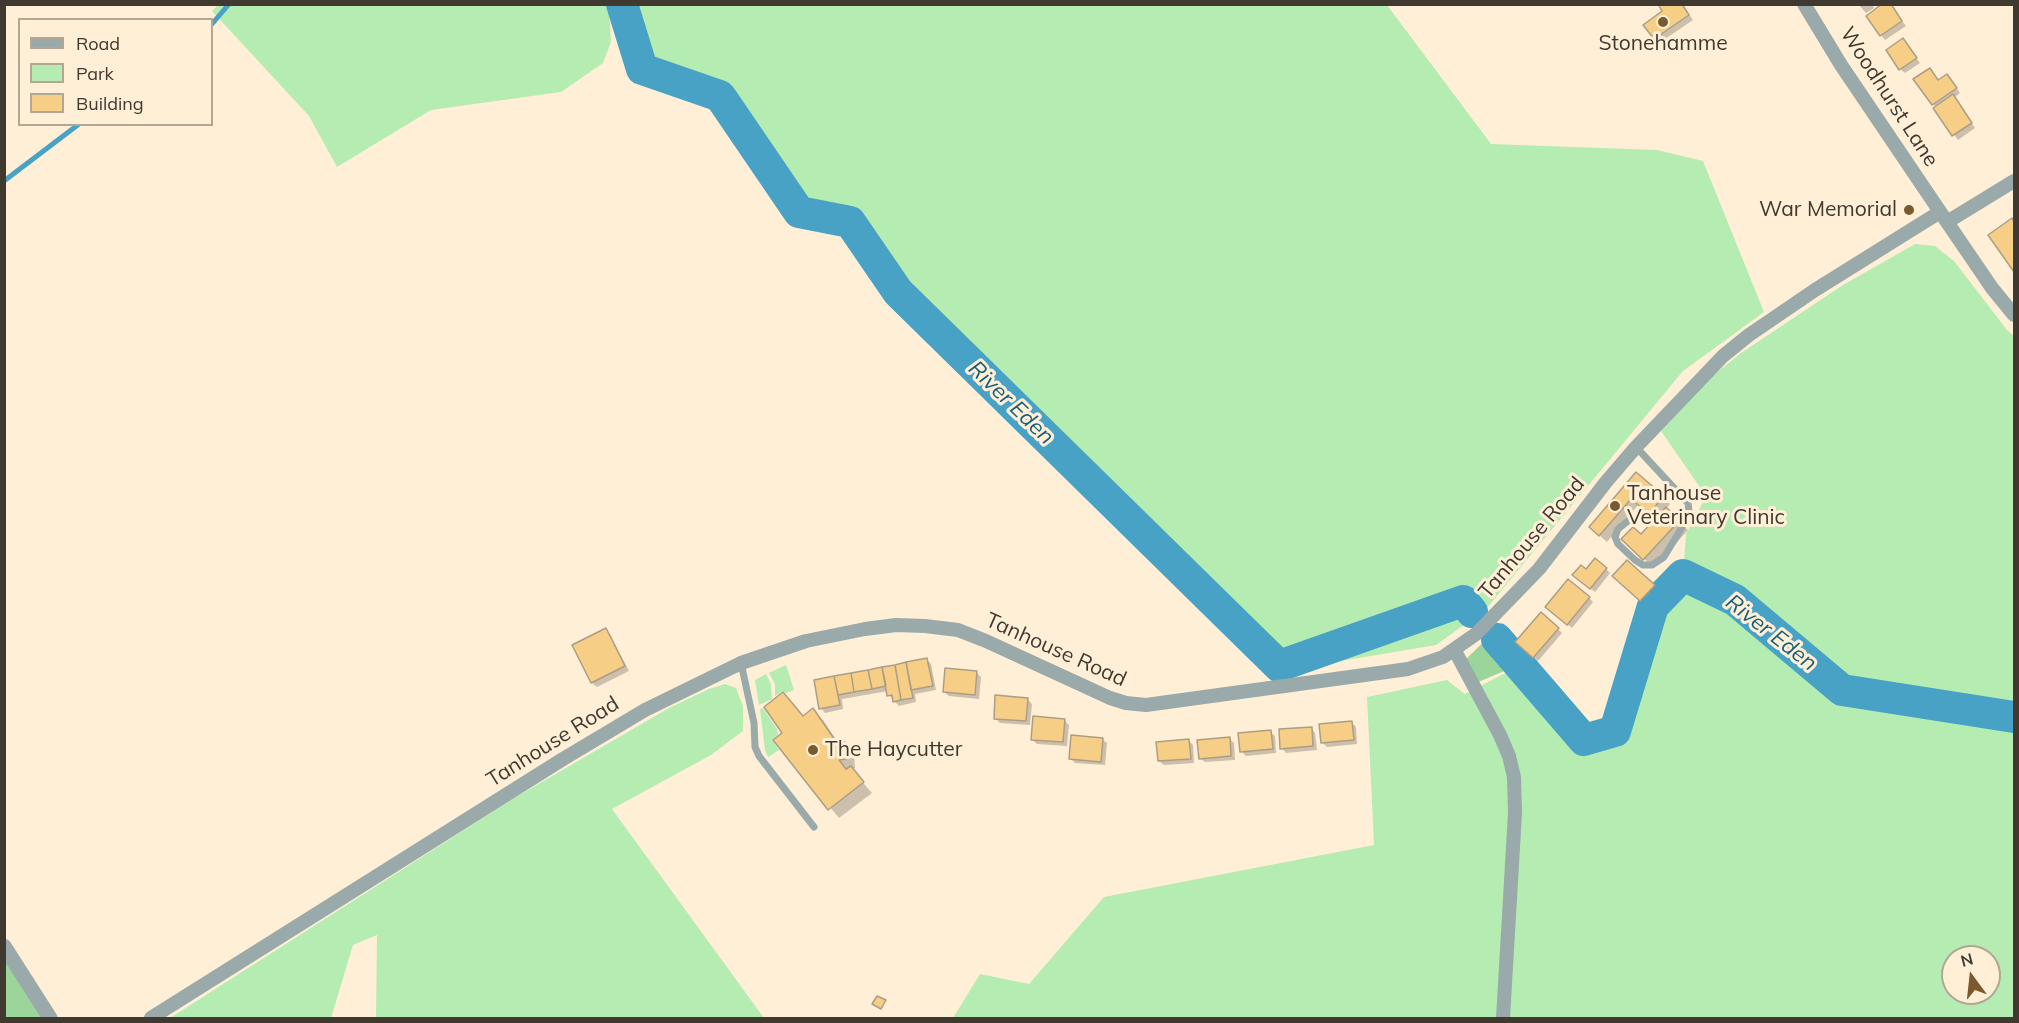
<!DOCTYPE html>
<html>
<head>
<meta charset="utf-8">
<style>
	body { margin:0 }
	#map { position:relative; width:2019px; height:1023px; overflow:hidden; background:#ffefd6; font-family:Mulish,sans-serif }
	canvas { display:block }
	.frame { position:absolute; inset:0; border:6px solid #3f3930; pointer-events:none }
	.legend { position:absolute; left:18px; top:18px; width:195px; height:108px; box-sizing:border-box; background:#ffefd6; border:2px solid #b2a694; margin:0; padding:8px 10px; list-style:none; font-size:18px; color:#3f3930 }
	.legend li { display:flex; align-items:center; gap:12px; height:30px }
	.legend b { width:30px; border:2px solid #b2a694 }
	.north { position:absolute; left:1941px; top:945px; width:60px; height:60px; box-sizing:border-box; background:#ffefd6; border:2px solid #b2a694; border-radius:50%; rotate:345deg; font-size:16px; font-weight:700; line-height:24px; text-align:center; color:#3f3930 }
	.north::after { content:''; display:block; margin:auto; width:21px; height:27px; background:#7a592f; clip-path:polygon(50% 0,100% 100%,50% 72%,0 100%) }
</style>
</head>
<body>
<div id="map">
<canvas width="2019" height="1023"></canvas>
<div class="frame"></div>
<ul class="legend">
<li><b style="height:8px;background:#9aa9a9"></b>Road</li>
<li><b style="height:16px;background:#b5ecb2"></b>Park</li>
<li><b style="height:16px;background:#f7ce86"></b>Building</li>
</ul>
<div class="north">N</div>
</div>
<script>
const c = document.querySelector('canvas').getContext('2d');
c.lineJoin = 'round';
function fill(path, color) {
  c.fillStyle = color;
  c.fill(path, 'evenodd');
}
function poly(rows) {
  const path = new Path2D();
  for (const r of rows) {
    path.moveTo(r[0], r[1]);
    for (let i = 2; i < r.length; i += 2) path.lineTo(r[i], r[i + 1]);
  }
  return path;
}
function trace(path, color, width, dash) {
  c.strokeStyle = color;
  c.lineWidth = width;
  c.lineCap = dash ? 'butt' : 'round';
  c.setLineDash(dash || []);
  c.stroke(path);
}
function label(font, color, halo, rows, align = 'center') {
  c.font = font + ' Mulish,sans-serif';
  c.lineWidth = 6;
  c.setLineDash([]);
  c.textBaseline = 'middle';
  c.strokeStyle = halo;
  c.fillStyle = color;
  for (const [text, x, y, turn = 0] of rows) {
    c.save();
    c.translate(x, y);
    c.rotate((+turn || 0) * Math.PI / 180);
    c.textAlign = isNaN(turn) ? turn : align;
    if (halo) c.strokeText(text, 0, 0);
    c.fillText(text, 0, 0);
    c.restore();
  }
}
fill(poly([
	[853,4,855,6,862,4,1387,5,1491,144,1657,150,1703,161,1764,312,1683,371,1486,609,1436,645,1341,661,1279,666,898,292,850,222,799,212,720,96,642,69,622,5],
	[218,5,609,5,611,42,603,63,561,92,431,110,337,167,309,116,212,11],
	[1915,244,1935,246,1954,261,2007,330,2014,336,2014,1018,953,1018,980,974,1029,984,1104,897,1374,845,1367,697,1447,680,1465,694,1509,671,1532,684,1584,740,1620,714,1653,606,1683,575,1686,534,1706,496,1661,431,1710,378,1741,353,1843,285],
	[1953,957,1989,957,1989,993,1953,993],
	[786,665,794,690,786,693,783,691,775,696,775,684,769,673],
	[766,674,771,684,772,699,759,705,755,680],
	[725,684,736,688,743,706,743,731,711,755,612,809,764,1018,376,1018,377,935,353,945,331,1018,170,1018,511,800,669,708,709,689],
	[763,708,777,729,778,735,772,740,779,750,768,757,765,750,760,709]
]), '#b5ecb2');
fill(poly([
	[1503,623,1523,663,1476,683,1463,662],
	[5,946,50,1018,5,1018]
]), '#9cd599');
fill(poly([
	[1682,4,1693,20,1659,43,1646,25,1664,12],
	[1858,4,1872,4,1874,8,1866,13],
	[1892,7,1906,26,1885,40,1881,35],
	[1903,40,1920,63,1905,73,1900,69],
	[1916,79,1951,80,1960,93,1954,98,1975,128,1958,140],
	[2012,220,2014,223,2014,270,1991,235],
	[1636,474,1670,504,1666,509,1688,530,1654,568,1633,549,1641,536,1656,519,1639,504,1607,542,1598,534],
	[1628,562,1658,590,1645,604,1614,576],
	[1606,569,1610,573,1595,592,1579,579,1586,571],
	[1589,598,1593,602,1572,628,1551,611],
	[1558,629,1562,633,1538,661,1522,646],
	[606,630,610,634,629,671,597,687,592,683,574,646],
	[927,660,931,664,936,690,915,694,916,702,899,706,889,695,888,691,842,699,843,709,825,713,821,708,816,681],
	[976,672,981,677,979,699,949,696,944,692],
	[783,694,804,717,813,710,823,720,839,744,844,744,854,753,855,768,851,769,872,793,839,818,775,740,784,733],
	[1027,699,1032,704,1030,725,1000,723,995,718],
	[1064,720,1069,725,1067,746,1037,744,1032,739],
	[1351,722,1356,727,1357,744,1327,747,1322,742],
	[1311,728,1315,733,1317,750,1286,753,1282,748],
	[1270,732,1275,736,1276,753,1246,756,1241,751],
	[1229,738,1234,743,1235,760,1205,762,1200,758],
	[1102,739,1107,743,1105,765,1075,763,1070,758],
	[1189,741,1193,745,1194,763,1164,765,1159,761]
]), '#0003');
trace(poly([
	[212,24,229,4],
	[4,181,79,124]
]), '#47a2c6', 5);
trace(poly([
	[622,4,642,69,720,96,799,212,850,222,898,292,1279,666,1463,601,1472,612],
	[1497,639,1584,740,1615,731,1653,606,1683,575,1735,600,1842,690,2014,717]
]), '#47a2c6', 32);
const building = poly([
	[1658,4,1682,4,1689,15,1654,39,1643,25,1662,11,1658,4],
	[1882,4,1891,4,1902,21,1880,36,1866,16,1882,4],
	[1903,38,1917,58,1899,70,1886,50,1903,38],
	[1930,68,1938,80,1947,74,1957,88,1932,105,1913,79,1930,68],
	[1953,94,1972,123,1952,136,1933,108,1953,94],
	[2012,218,2014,222,2014,272,1988,235,2012,218],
	[1636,472,1664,496,1649,514,1631,499,1599,536,1589,527,1636,472],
	[1666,507,1680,520,1643,560,1621,539,1633,527,1641,534,1666,507],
	[1595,558,1607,568,1590,589,1572,575,1581,565,1586,569,1595,558],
	[1627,560,1655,585,1640,601,1612,576,1627,560],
	[1568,579,1590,597,1567,625,1545,607,1568,579],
	[1541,612,1559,628,1533,658,1515,642,1541,612],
	[606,628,625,666,591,683,572,645,606,628],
	[927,658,933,686,911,690,906,662,927,658],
	[906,662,913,698,901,700,895,665,906,662],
	[895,665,901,700,893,702,892,695,887,696,882,667,895,665],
	[882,667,886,686,872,689,868,670,882,667],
	[945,668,977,671,975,695,943,692,945,668],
	[868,670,872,689,854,692,851,673,868,670],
	[851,673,854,692,838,695,834,676,851,673],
	[834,676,840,705,819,709,814,680,834,676],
	[783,692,803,716,813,708,837,743,845,742,846,759,839,760,846,769,851,766,864,782,828,810,773,740,782,733,764,707,783,692],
	[995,695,1028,698,1026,721,994,719,995,695],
	[1033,716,1065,719,1063,742,1031,740,1033,716],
	[1352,721,1354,740,1321,743,1319,724,1352,721],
	[1312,727,1313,746,1280,749,1279,729,1312,727],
	[1271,730,1273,749,1240,752,1238,733,1271,730],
	[1071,735,1103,738,1101,762,1069,759,1071,735],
	[1230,737,1231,756,1199,759,1197,740,1230,737],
	[1189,739,1191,759,1158,761,1156,742,1189,739],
	[877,996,886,1000,881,1009,872,1004,877,996]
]);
fill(building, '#f7ce86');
trace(building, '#ac9e86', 1.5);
trace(poly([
	[1628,521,1618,529,1615,537,1618,544,1635,560,1643,565,1652,565,1664,557,1681,529,1689,511,1688,503,1636,447],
	[741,663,754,723,755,747,759,756,814,827]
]), '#9aa9a9', 7);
trace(poly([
	[1804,4,1841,65,1947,222,1992,288,2014,315],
	[1947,222,2014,181],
	[1455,651,1500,735,1509,756,1514,777,1515,813,1503,1018],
	[151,1018,563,759,645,710,741,663,806,641,865,629,896,625,925,626,958,630,986,641,1110,698,1126,703,1146,705,1408,669,1443,657,1476,634,1539,569,1606,482,1636,447,1723,356,1749,335,1815,290,1940,212]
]), '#9aa9a9', 14);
trace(poly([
	[4,946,50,1018]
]), '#9aa9a9', 15);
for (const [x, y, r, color] of [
	[1663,22,6,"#7a592f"],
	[1909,210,6,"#7a592f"],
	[1615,506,6,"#7a592f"],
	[813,750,6,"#7a592f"]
]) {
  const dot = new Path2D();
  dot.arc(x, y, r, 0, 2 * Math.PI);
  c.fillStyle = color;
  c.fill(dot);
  trace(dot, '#ffefd6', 2);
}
label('21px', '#3f3930', '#ffefd6', [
	["Stonehamme",1663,44,"center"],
	["War Memorial",1897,210,"right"],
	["Tanhouse",1627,494],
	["Veterinary Clinic",1627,518],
	["The Haycutter",825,750]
], 'left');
label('21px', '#3f3930', '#ffefd6', [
	["Woodhurst Lane",1889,97,57],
	["Tanhouse Road",1532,538,-50],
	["Tanhouse Road",1056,650,24],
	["Tanhouse Road",553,742,-32]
]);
label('italic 22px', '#185e78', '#ffefd6', [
	["River Eden",1011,403,44],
	["River Eden",1771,633,38]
]);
</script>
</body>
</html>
